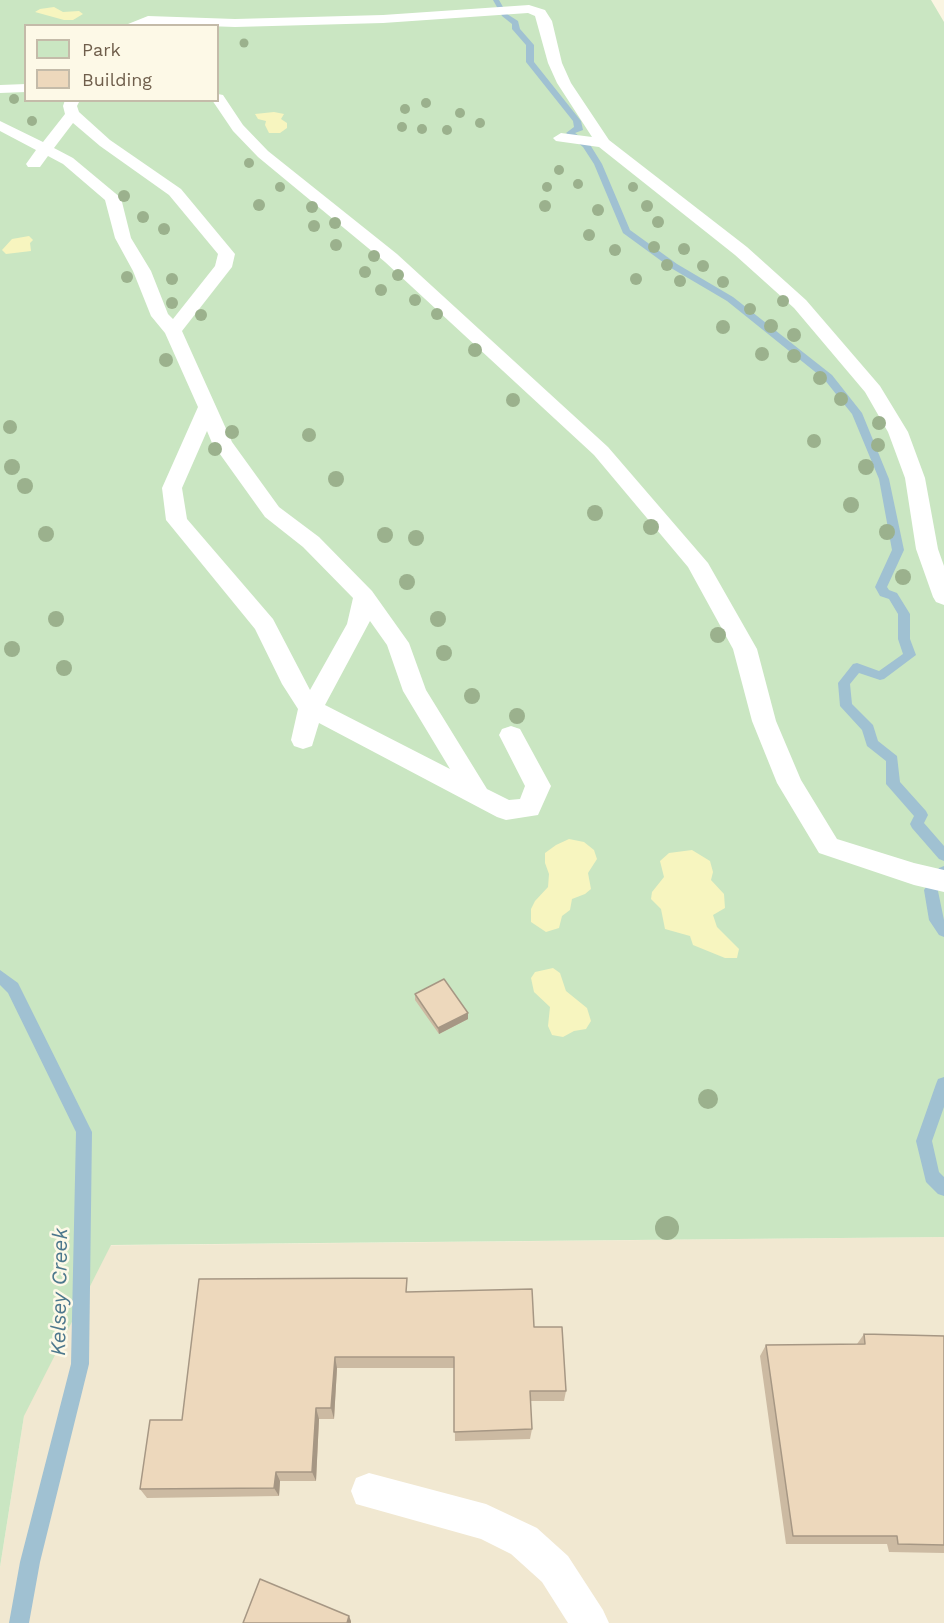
<!DOCTYPE html>
<html>
<head>
<meta charset="utf-8">
<style>
	body { margin:0 }
	#map { position:relative; width:944px; height:1623px; overflow:hidden; background:#faf5e2; font-family:"Work Sans",sans-serif }
	canvas { display:block }
	.legend { position:absolute; left:24px; top:24px; width:195px; height:78px; box-sizing:border-box; background:#fdf9e7; border:2px solid #c4bba9; margin:0; padding:8px 10px; list-style:none; font-size:18px; color:#6f5e4b }
	.legend li { display:flex; align-items:center; gap:12px; height:30px }
	.legend b { width:30px; border:2px solid #c4bba9 }
</style>
</head>
<body>
<div id="map">
<canvas width="944" height="1623"></canvas>
<ul class="legend">
<li><b style="height:16px;background:#cae6c2"></b>Park</li>
<li><b style="height:16px;background:#edd8bc"></b>Building</li>
</ul>
</div>
<script>
const c = document.querySelector('canvas').getContext('2d');
c.lineJoin = 'round';
function fill(path, color) {
  c.fillStyle = color;
  c.fill(path, 'evenodd');
}
function poly(rows) {
  const path = new Path2D();
  for (const r of rows) {
    path.moveTo(r[0], r[1]);
    for (let i = 2; i < r.length; i += 2) path.lineTo(r[i], r[i + 1]);
  }
  return path;
}
function trace(path, color, width, dash) {
  c.strokeStyle = color;
  c.lineWidth = width;
  c.lineCap = dash ? 'butt' : 'round';
  c.setLineDash(dash || []);
  c.stroke(path);
}
function label(font, color, halo, rows, align = 'center') {
  c.font = font + ' "Work Sans",sans-serif';
  c.lineWidth = 5;
  c.setLineDash([]);
  c.textBaseline = 'middle';
  c.strokeStyle = halo;
  c.fillStyle = color;
  for (const [text, x, y, turn = 0] of rows) {
    c.save();
    c.translate(x, y);
    c.rotate((+turn || 0) * Math.PI / 180);
    c.textAlign = isNaN(turn) ? turn : align;
    if (halo) c.strokeText(text, 0, 0);
    c.fillText(text, 0, 0);
    c.restore();
  }
}
fill(poly([
	[944,1237,944,1623,0,1623,0,1567,51,1246]
]), '#f1e8d1');
fill(poly([
	[0,0,931,0,944,22,944,1237,111,1245,24,1416,0,1567],
	[26,26,218,26,218,100,26,100]
]), '#cae6c2');
fill(poly([
	[54,7,63,12,79,11,83,14,73,20,64,20,35,12,40,9],
	[274,112,284,114,281,119,287,123,287,128,280,133,269,133,265,125,266,121,258,119,255,114],
	[29,236,33,240,30,243,31,251,6,254,2,250,12,239],
	[569,839,584,842,594,850,597,859,588,873,591,889,585,894,572,899,570,910,562,916,559,928,546,932,531,922,531,909,535,901,548,887,549,874,545,863,545,853,556,845],
	[692,850,710,861,713,872,711,880,724,894,725,908,713,915,717,927,739,949,737,958,725,958,693,945,690,936,665,929,661,909,651,899,652,892,664,877,660,861,669,853],
	[553,968,560,973,566,991,587,1008,591,1021,586,1029,574,1031,563,1037,552,1035,548,1026,550,1007,534,992,531,978,535,972]
]), '#f7f5bf');
fill(poly([
	[493,0,499,0,507,14,518,21,520,29,534,45,534,62,581,121,583,130,575,133,589,143,602,164,630,230,677,264,733,297,832,375,862,413,889,479,904,550,887,587,889,590,897,593,910,614,910,639,916,655,884,679,880,680,859,673,850,684,852,704,873,725,878,741,897,756,900,782,926,811,928,815,924,823,944,846,944,861,939,859,912,828,910,824,914,816,886,784,886,761,867,746,862,730,840,706,838,683,853,664,857,663,879,671,903,654,898,639,898,614,889,599,880,596,875,587,892,550,879,479,852,414,824,379,727,301,671,268,623,233,594,164,583,147,566,133,574,127,573,121,526,62,526,45,512,29,512,24,502,16,493,0],
	[944,866,944,883,938,891,944,920,944,937,939,935,929,920,924,890,939,868,944,866],
	[0,970,18,983,92,1132,89,1364,40,1562,29,1623,9,1623,20,1562,71,1364,76,1132,8,993,0,985,0,970],
	[944,1077,944,1107,932,1141,939,1172,944,1177,944,1196,938,1194,926,1182,916,1141,936,1084,938,1079,944,1077]
]), '#a0c1d2');
fill(poly([
	[529,5,545,10,552,21,562,63,571,83,609,140,747,247,806,300,880,386,908,432,925,478,938,549,944,566,944,605,936,602,933,597,916,549,905,478,888,432,865,392,794,308,735,255,599,147,556,141,553,138,561,133,592,137,557,83,548,63,535,16,528,13,383,23,235,27,149,24,123,26,148,16,235,19,383,15,529,5],
	[26,84,26,92,0,93,0,85,26,84],
	[218,94,223,95,243,125,268,151,397,254,608,447,708,563,757,649,776,721,801,780,837,839,914,863,944,870,944,892,914,885,819,853,777,783,752,721,733,649,688,567,594,455,385,262,258,157,233,131,212,100,218,100,218,94],
	[65,100,80,100,77,106,79,112,110,140,181,189,235,254,232,267,182,331,232,442,279,507,319,537,372,591,409,643,426,690,487,789,509,800,520,799,525,786,499,735,502,729,511,726,520,729,551,786,538,815,506,820,497,817,319,723,312,746,303,749,294,746,291,740,298,709,282,684,255,629,166,520,162,488,198,407,165,333,151,316,133,271,115,238,105,200,63,164,48,156,40,167,28,167,26,164,36,150,0,131,0,121,43,142,65,114,63,106,65,100],
	[73,123,100,146,169,195,218,254,215,266,173,319,168,314,151,271,131,238,121,198,73,158,54,148,73,123],
	[207,431,212,443,265,517,303,547,353,598,347,624,310,690,273,619,187,519,182,488,207,431],
	[370,621,387,645,403,691,450,769,325,705,370,621],
	[369,1473,486,1504,537,1528,568,1556,603,1610,609,1623,568,1623,542,1582,511,1554,481,1539,356,1504,351,1491,356,1478,369,1473]
]), '#fff');
c.fillStyle = '#9bb18d';
for (const [x, y, r] of [
	[244,43,4.5],
	[14,99,5],
	[426,103,5],
	[405,109,5],
	[460,113,5],
	[32,121,5],
	[480,123,5],
	[402,127,5],
	[422,129,5],
	[447,130,5],
	[249,163,5],
	[559,170,5],
	[578,184,5],
	[280,187,5],
	[547,187,5],
	[633,187,5],
	[124,196,6],
	[259,205,6],
	[545,206,6],
	[647,206,6],
	[312,207,6],
	[598,210,6],
	[143,217,6],
	[658,222,6],
	[335,223,6],
	[314,226,6],
	[164,229,6],
	[589,235,6],
	[336,245,6],
	[654,247,6],
	[684,249,6],
	[615,250,6],
	[374,256,6],
	[667,265,6],
	[703,266,6],
	[365,272,6],
	[398,275,6],
	[127,277,6],
	[172,279,6],
	[636,279,6],
	[680,281,6],
	[723,282,6],
	[381,290,6],
	[415,300,6],
	[783,301,6],
	[172,303,6],
	[750,309,6],
	[437,314,6],
	[201,315,6],
	[771,326,7],
	[723,327,7],
	[794,335,7],
	[475,350,7],
	[762,354,7],
	[794,356,7],
	[166,360,7],
	[820,378,7],
	[841,399,7],
	[513,400,7],
	[879,423,7],
	[10,427,7],
	[232,432,7],
	[309,435,7],
	[814,441,7],
	[878,445,7],
	[215,449,7],
	[12,467,8],
	[866,467,8],
	[336,479,8],
	[25,486,8],
	[851,505,8],
	[595,513,8],
	[651,527,8],
	[887,532,8],
	[46,534,8],
	[385,535,8],
	[416,538,8],
	[903,577,8],
	[407,582,8],
	[56,619,8],
	[438,619,8],
	[718,635,8],
	[12,649,8],
	[444,653,8],
	[64,668,8],
	[472,696,8],
	[517,716,8],
	[708,1099,10],
	[667,1228,12]
]) {
  c.beginPath();
  c.arc(x, y, r, 0, 2 * Math.PI);
  c.fill();
}
fill(poly([
	[415,994,468,1019,439,1034,415,1000],
	[408,1292,534,1327,566,1391,564,1401,530,1401,532,1429,530,1439,455,1441,454,1368,337,1368,334,1419,319,1419,316,1481,280,1481,279,1496,147,1498,140,1489,182,1420],
	[864,1334,944,1336,944,1553,889,1552,887,1544,786,1544,760,1356,766,1345,857,1344]
]), '#ccbaa2');
fill(poly([
	[468,1013,468,1019,439,1034,438,1028],
	[335,1357,337,1368,334,1419,331,1408],
	[316,1408,319,1419,316,1481,312,1472],
	[276,1472,280,1481,279,1496,274,1488],
	[349,1616,351,1621,351,1623,347,1623]
]), '#a69784');
const building = poly([
	[444,979,468,1013,438,1028,415,994,444,979],
	[407,1278,406,1292,532,1289,534,1327,562,1327,566,1391,530,1391,532,1429,454,1432,454,1357,335,1357,331,1408,316,1408,312,1472,276,1472,274,1488,140,1489,150,1420,182,1420,199,1279,407,1278],
	[864,1334,944,1336,944,1545,898,1544,897,1536,793,1536,766,1345,865,1344,864,1334],
	[260,1579,349,1616,347,1623,243,1623,260,1579]
]);
fill(building, '#edd8bc');
trace(building, '#a69784', 1.5);
label('italic 21px', '#4d788d', '#fdf9e7', [
	["Kelsey Creek",60,1292,-89]
]);
</script>
</body>
</html>
